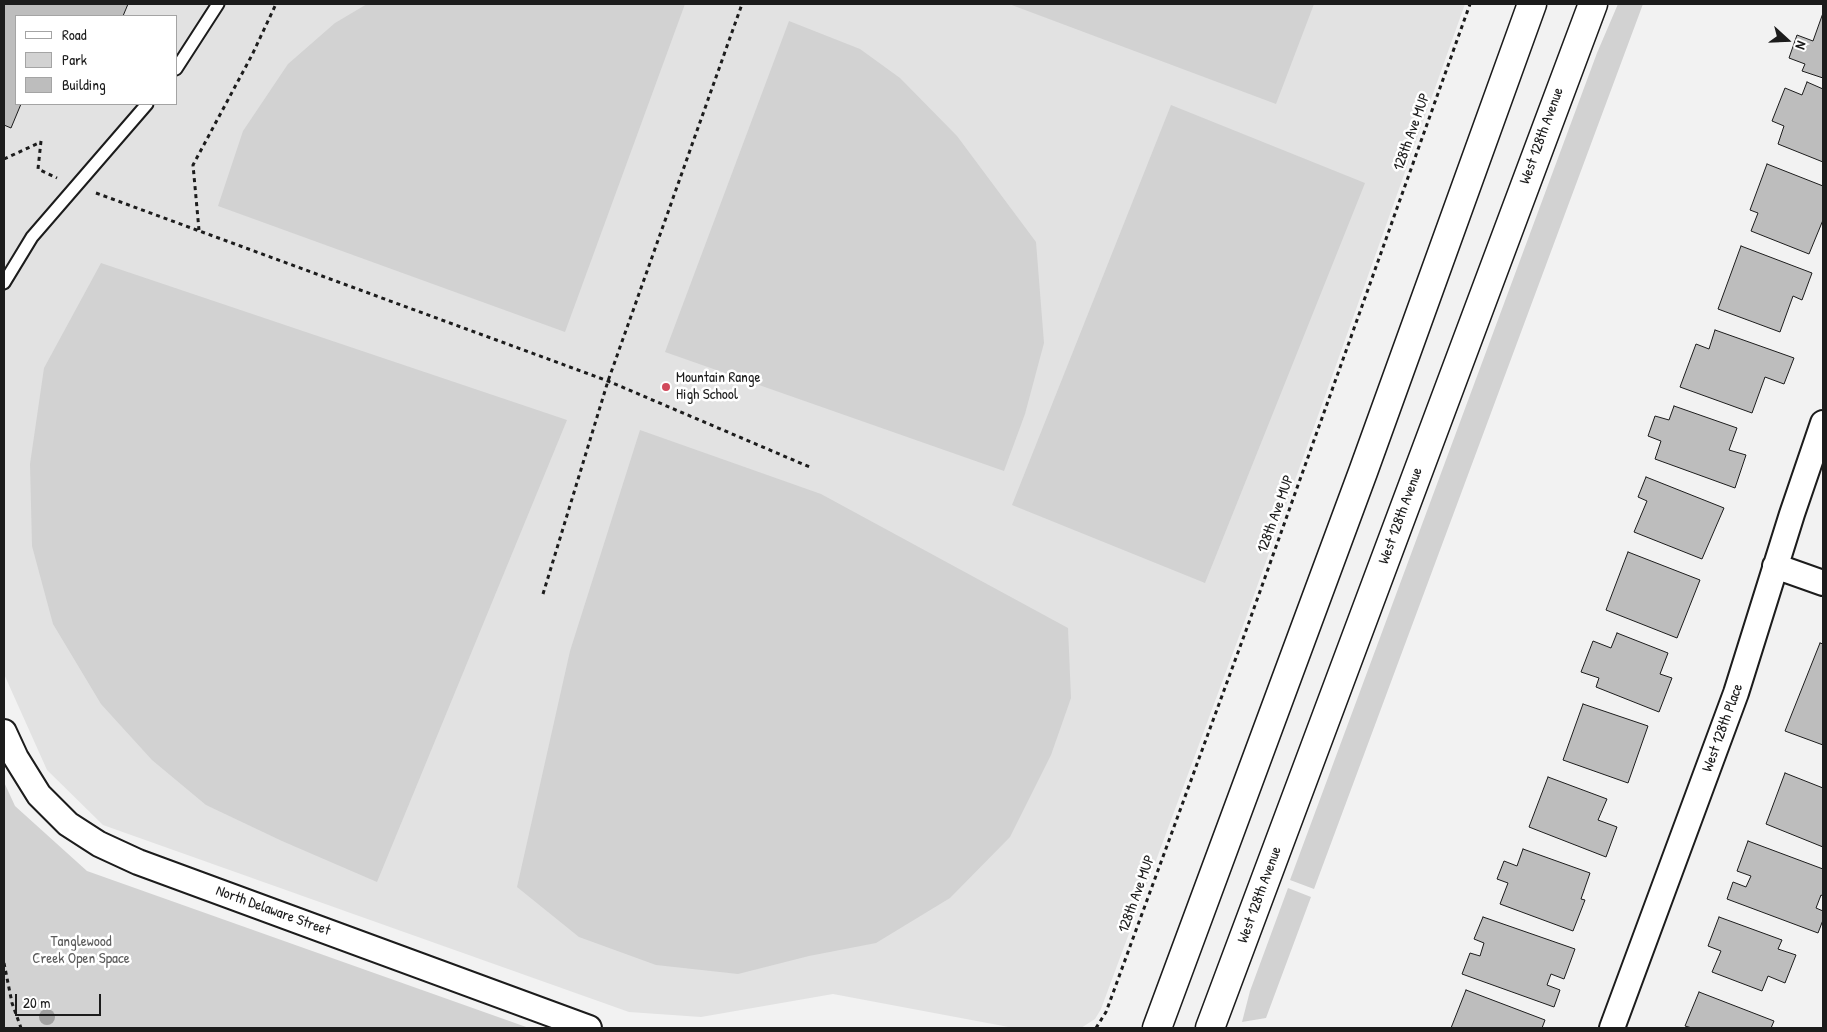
<!DOCTYPE html>
<html>
<head>
<meta charset="utf-8">
<style>
	body { margin:0 }
	#map { position:relative; width:1827px; height:1032px; overflow:hidden; background:#f2f2f2; font-family:"Patrick Hand",sans-serif }
	canvas { display:block }
	.frame { position:absolute; inset:0; border:5px solid #1c1c1c; pointer-events:none }
	.legend { position:absolute; left:15px; top:15px; width:162px; height:90px; box-sizing:border-box; background:#fff; border:1px solid #a4a4a4; margin:0; padding:6px 9px; list-style:none; font-size:15px; color:#1c1c1c }
	.legend li { display:flex; align-items:center; gap:10px; height:25px }
	.legend b { width:25px; border:1px solid #a4a4a4 }
	.north { position:absolute; left:1762px; top:15px; width:50px; height:50px; -webkit-text-stroke:4px #fff; paint-order:stroke; rotate:110deg; font-size:14px; font-weight:700; line-height:20px; text-align:center; color:#1c1c1c }
	.north::after { content:''; display:block; margin:auto; width:18px; height:22px; background:#1c1c1c; clip-path:polygon(50% 0,100% 100%,50% 72%,0 100%) }
	.scale { position:absolute; left:15px; top:994px; width:86px; height:22px; box-sizing:border-box; border:2px solid #1c1c1c; border-top:0; padding-left:6px; font-size:15px; line-height:18px; white-space:nowrap; color:#1c1c1c; -webkit-text-stroke:4px #fff; paint-order:stroke }
</style>
</head>
<body>
<div id="map">
<canvas width="1827" height="1032"></canvas>
<div class="frame"></div>
<ul class="legend">
<li><b style="height:6px;background:#fff"></b>Road</li>
<li><b style="height:14px;background:#d2d2d2"></b>Park</li>
<li><b style="height:14px;background:#bdbdbd"></b>Building</li>
</ul>
<div class="north">N</div>
<div class="scale">20 m</div>
</div>
<script>
const c = document.querySelector('canvas').getContext('2d');
c.lineJoin = 'round';
function fill(path, color) {
  c.fillStyle = color;
  c.fill(path, 'evenodd');
}
function poly(rows) {
  const path = new Path2D();
  for (const r of rows) {
    path.moveTo(r[0], r[1]);
    for (let i = 2; i < r.length; i += 2) path.lineTo(r[i], r[i + 1]);
  }
  return path;
}
function trace(path, color, width, dash) {
  c.strokeStyle = color;
  c.lineWidth = width;
  c.lineCap = dash ? 'butt' : 'round';
  c.setLineDash(dash || []);
  c.stroke(path);
}
function label(font, color, halo, rows, align = 'center') {
  c.font = font + ' "Patrick Hand",sans-serif';
  c.lineWidth = 5;
  c.setLineDash([]);
  c.textBaseline = 'middle';
  c.strokeStyle = halo;
  c.fillStyle = color;
  for (const [text, x, y, turn = 0] of rows) {
    c.save();
    c.translate(x, y);
    c.rotate((+turn || 0) * Math.PI / 180);
    c.textAlign = isNaN(turn) ? turn : align;
    if (halo) c.strokeText(text, 0, 0);
    c.fillText(text, 0, 0);
    c.restore();
  }
}
fill(poly([
	[4,4,1465,4,1244,623,1101,1009,1095,1019,1081,1028,1014,1028,833,994,701,1017,629,1012,103,825,47,770,4,674],
	[16,16,176,16,176,104,16,104]
]), '#e2e2e2');
fill(poly([
	[367,4,685,4,565,332,218,206,243,131,288,64,335,23],
	[1009,4,1314,4,1276,104],
	[1618,4,1643,4,1314,889,1290,880,1597,53],
	[789,21,860,49,900,78,957,136,1036,242,1044,343,1025,414,1004,471,665,352],
	[1171,105,1365,183,1205,583,1012,505],
	[101,263,567,420,377,882,282,841,206,805,152,760,101,704,53,624,32,546,30,464,44,368],
	[640,430,821,494,1068,628,1071,698,1051,755,1010,837,950,898,876,943,809,956,738,974,656,965,579,937,517,887,570,651],
	[4,782,15,806,87,871,529,1028,4,1028],
	[1288,888,1311,897,1266,1018,1242,1022,1250,991]
]), '#d2d2d2');
const building = poly([
	[4,4,128,4,123,16,16,16,16,104,21,104,11,128,4,125,4,4],
	[1823,13,1823,78,1802,71,1805,64,1789,58,1797,35,1813,41,1823,13],
	[1807,82,1823,89,1823,162,1778,144,1784,126,1772,121,1785,88,1802,95,1807,82],
	[1767,164,1823,186,1823,220,1809,254,1751,231,1758,213,1750,210,1767,164],
	[1741,246,1812,273,1802,300,1793,296,1780,332,1718,309,1741,246],
	[1715,330,1794,358,1784,384,1765,377,1752,413,1680,387,1696,344,1709,349,1715,330],
	[1674,406,1737,428,1729,450,1746,455,1735,488,1655,459,1661,441,1648,436,1655,416,1669,420,1674,406],
	[1646,477,1724,508,1702,559,1634,532,1647,501,1638,497,1646,477],
	[1628,552,1700,580,1677,638,1606,610,1628,552],
	[1617,633,1668,653,1660,674,1672,678,1659,712,1596,687,1599,678,1581,672,1593,641,1611,648,1617,633],
	[1820,643,1823,644,1823,745,1785,731,1820,643],
	[1583,704,1648,726,1628,783,1563,760,1583,704],
	[1785,773,1823,788,1823,847,1766,824,1785,773],
	[1548,777,1607,799,1598,820,1617,827,1606,857,1529,827,1548,777],
	[1748,841,1823,869,1823,896,1821,895,1816,908,1823,911,1823,920,1818,933,1727,899,1733,882,1746,887,1751,876,1737,871,1748,841],
	[1523,849,1590,873,1581,899,1585,900,1573,931,1500,904,1508,883,1497,879,1504,861,1517,866,1523,849],
	[1483,917,1575,949,1564,979,1551,974,1547,985,1560,990,1554,1007,1462,974,1470,953,1480,956,1484,943,1474,939,1483,917],
	[1719,917,1782,940,1778,949,1796,955,1785,983,1768,976,1762,991,1712,972,1721,951,1708,946,1719,917],
	[1466,990,1545,1020,1542,1028,1451,1028,1466,990],
	[1699,992,1774,1021,1771,1028,1692,1028,1685,1026,1699,992]
]);
fill(building, '#bdbdbd');
trace(building, '#1c1c1c', 1);
const service = poly([
	[176,69,218,4],
	[4,283,32,237,147,104]
]);
const minor = poly([
	[1775,566,1823,583],
	[4,732,16,758,39,795,68,824,99,844,138,862,589,1028],
	[1612,1028,1736,693,1792,514,1823,423]
]);
const secondary = poly([
	[1157,1028,1363,472,1532,4],
	[1210,1028,1593,4]
]);
trace(service, '#1c1c1c', 15);
trace(minor, '#1c1c1c', 28);
trace(secondary, '#1c1c1c', 31);
trace(poly([
	[41,141,38,169,57,178],
	[4,159,41,142],
	[96,193,608,381,812,468],
	[199,230,193,165,252,55,276,4],
	[543,594,608,381,742,4],
	[4,963,12,1003,21,1028],
	[1096,1028,1106,1012,1248,625,1470,4]
]), '#1c1c1c', 3, [4, 4]);
trace(service, '#fff', 11);
trace(minor, '#fff', 24);
trace(secondary, '#fff', 28);
c.fillStyle = '#a0a0a0';
for (const [x, y] of [
	[47,1017]
]) {
  c.beginPath();
  c.arc(x, y, 8, 0, 2 * Math.PI);
  c.fill();
}
for (const [x, y, r, color] of [
	[666,387,5,"#d1495b"]
]) {
  const dot = new Path2D();
  dot.arc(x, y, r, 0, 2 * Math.PI);
  c.fillStyle = color;
  c.fill(dot);
  trace(dot, '#fff', 2);
}
label('15px', '#1c1c1c', '#fff', [
	["128th Ave MUP",1412,132,-70],
	["West 128th Avenue",1542,136,-70],
	["128th Ave MUP",1276,514,-70],
	["West 128th Avenue",1401,516,-70],
	["West 128th Place",1723,728,-70],
	["128th Ave MUP",1137,894,-70],
	["West 128th Avenue",1260,895,-70],
	["North Delaware Street",273,911,20]
]);
label('15px', '#1c1c1c', '#fff', [
	["Mountain Range",676,378],
	["High School",676,395]
], 'left');
label('15px', '#5c5c5c', '#fff', [
	["Tanglewood",81,942],
	["Creek Open Space",81,959]
]);
</script>
</body>
</html>
